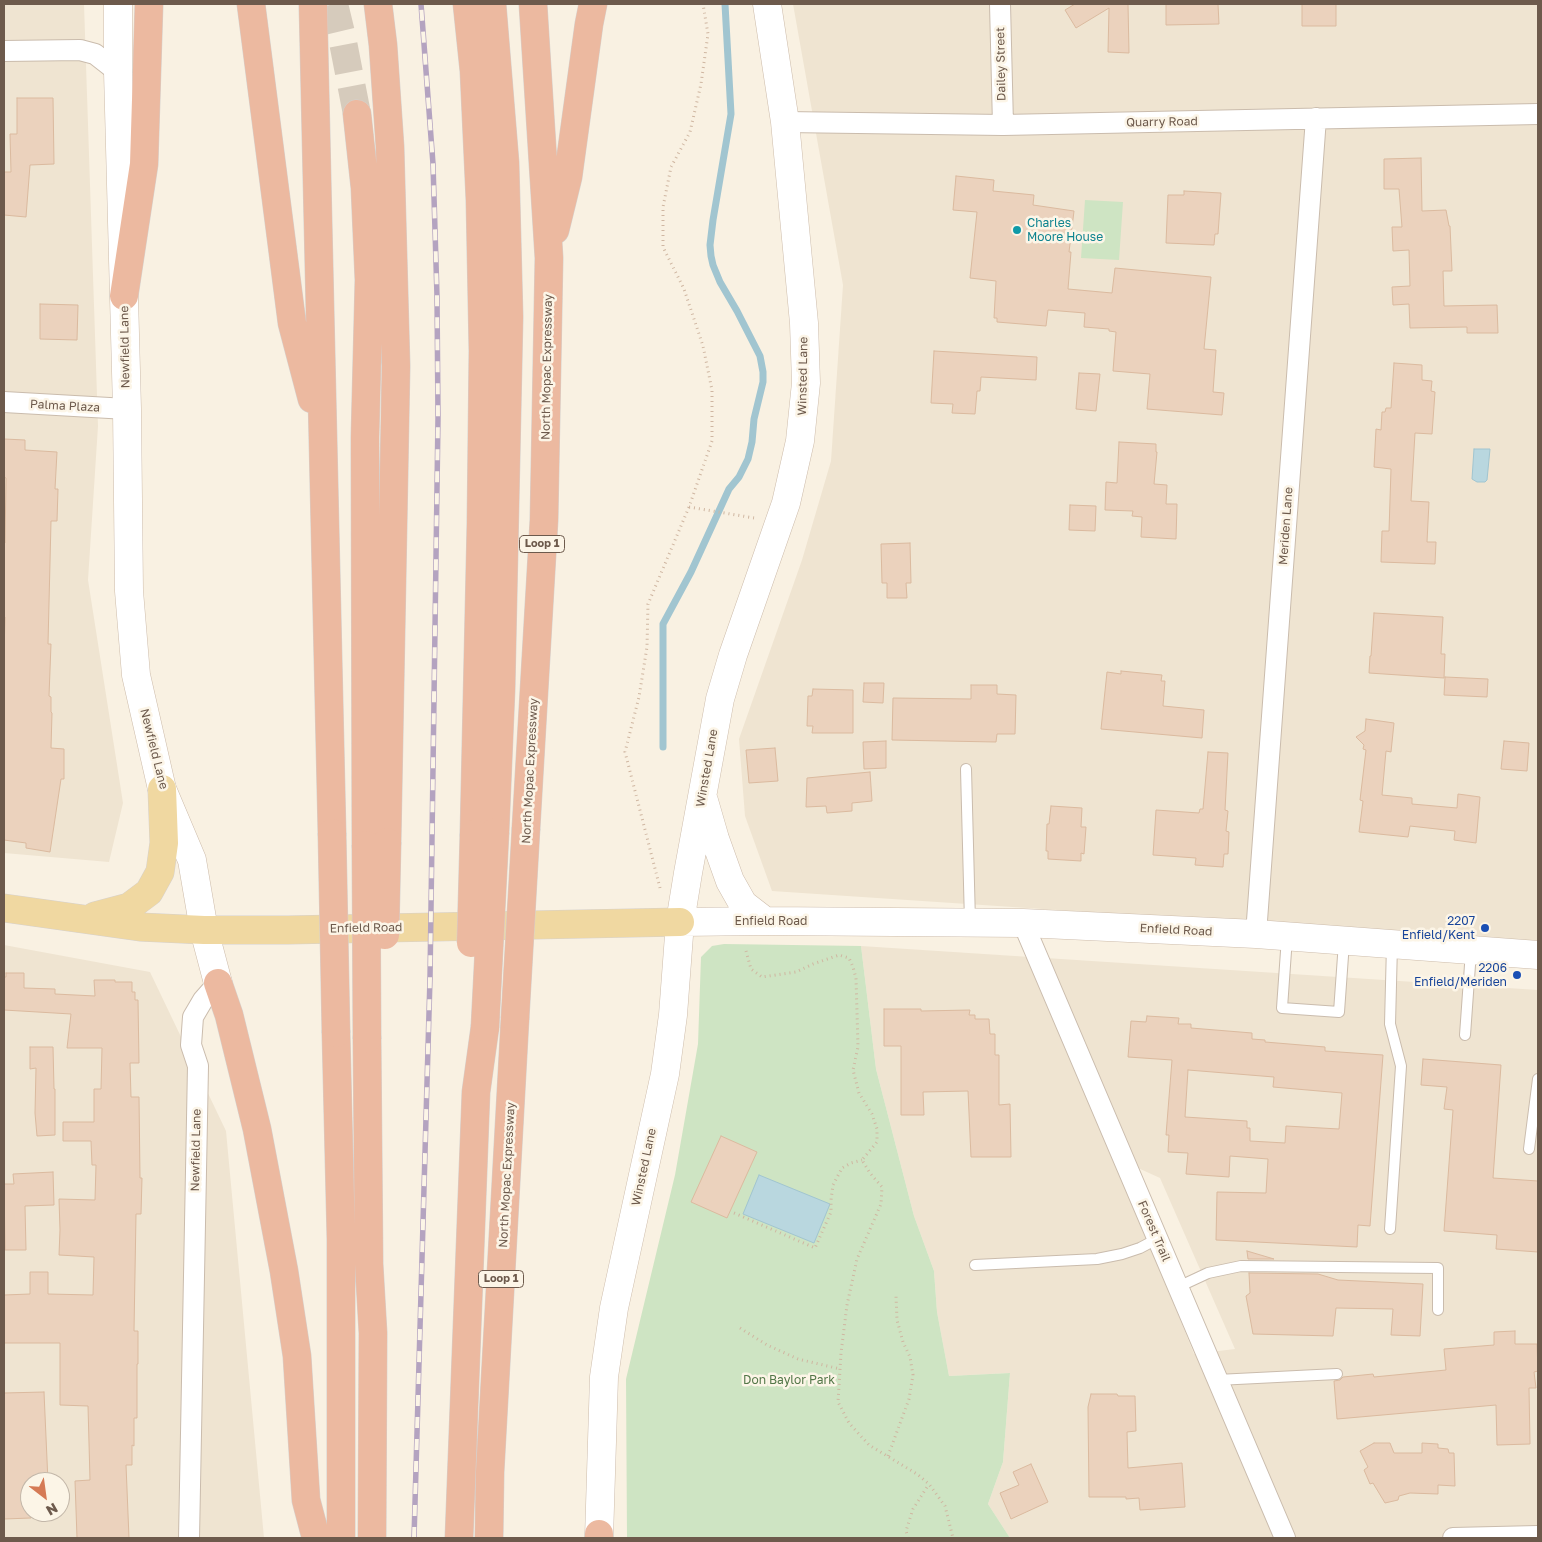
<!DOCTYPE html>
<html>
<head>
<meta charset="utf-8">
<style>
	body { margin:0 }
	#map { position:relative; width:1542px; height:1542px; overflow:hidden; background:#f9f1e2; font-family:"Golos Text",sans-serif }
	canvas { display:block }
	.frame { position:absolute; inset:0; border:5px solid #6d5a4c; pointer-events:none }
	.north { position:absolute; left:20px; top:1472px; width:50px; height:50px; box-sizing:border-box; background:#fcf5e7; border:1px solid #c3b7a9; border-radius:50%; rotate:150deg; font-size:14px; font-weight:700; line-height:20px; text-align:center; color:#6d5a4c }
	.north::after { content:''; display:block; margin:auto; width:18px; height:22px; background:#d57a55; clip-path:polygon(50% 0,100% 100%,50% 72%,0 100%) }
</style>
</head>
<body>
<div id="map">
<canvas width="1542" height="1542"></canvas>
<div class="frame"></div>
<div class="north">N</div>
</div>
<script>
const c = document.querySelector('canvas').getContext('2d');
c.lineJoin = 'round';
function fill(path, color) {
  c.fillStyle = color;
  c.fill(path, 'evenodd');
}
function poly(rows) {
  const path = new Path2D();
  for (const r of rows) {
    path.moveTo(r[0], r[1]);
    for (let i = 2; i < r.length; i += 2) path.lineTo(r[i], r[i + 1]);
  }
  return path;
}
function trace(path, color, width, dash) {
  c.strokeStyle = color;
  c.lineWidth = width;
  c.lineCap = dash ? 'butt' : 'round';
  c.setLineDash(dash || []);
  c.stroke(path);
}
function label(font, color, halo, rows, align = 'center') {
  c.font = font + ' "Golos Text",sans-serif';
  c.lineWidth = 5;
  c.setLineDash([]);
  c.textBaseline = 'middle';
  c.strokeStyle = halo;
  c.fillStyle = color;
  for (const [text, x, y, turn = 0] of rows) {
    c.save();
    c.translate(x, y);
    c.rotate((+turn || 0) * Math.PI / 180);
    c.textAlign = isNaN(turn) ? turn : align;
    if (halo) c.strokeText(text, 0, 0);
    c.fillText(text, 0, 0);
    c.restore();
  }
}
fill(poly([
	[4,4,84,4,98,426,88,580,123,803,109,862,4,853],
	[793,4,1538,4,1538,942,772,891,745,816,739,739,802,560,831,461,843,285],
	[4,945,150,972,226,1131,264,1538,4,1538],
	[30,1482,60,1482,60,1512,30,1512],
	[861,946,1538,990,1538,1538,1010,1538,988,1504,1003,1462,1010,1373,949,1376,937,1312,934,1271,914,1216,876,1069],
	[1108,1158,1116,1158,1160,1178,1235,1349,1194,1354,1115,1158]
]), '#efe4d1');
fill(poly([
	[1085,200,1123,202,1119,260,1081,258],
	[724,944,861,946,876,1069,914,1216,934,1271,937,1312,949,1376,1010,1373,1003,1462,988,1504,1010,1538,627,1538,626,1379,675,1175,698,1044,701,957,712,946]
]), '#cee4c3');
const water = poly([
	[1474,449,1490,449,1487,480,1485,482,1477,482,1472,479,1474,449],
	[759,1175,830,1204,814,1243,743,1214,759,1175]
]);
fill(water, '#b9d7df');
trace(water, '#a1c5d0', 1);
trace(poly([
	[663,747,663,624,691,572,729,489,739,477,748,459,752,442,754,419,763,382,763,372,760,356,737,311,720,282,713,265,711,256,710,245,713,220,731,114,725,4]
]), '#a1c5d0', 7);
const building = poly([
	[1075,4,1128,4,1129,53,1108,52,1109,8,1076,28,1065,10,1075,4],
	[1166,4,1218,4,1219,24,1166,25,1166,4],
	[1302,4,1336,4,1336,26,1302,26,1302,4],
	[17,98,53,98,54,164,30,165,26,217,4,215,4,172,11,172,10,134,17,134,17,98],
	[1421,158,1422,211,1446,210,1449,226,1450,226,1452,271,1443,271,1444,306,1497,305,1498,333,1467,333,1467,327,1410,328,1409,304,1393,305,1392,287,1410,286,1409,250,1393,251,1392,227,1402,227,1399,189,1384,189,1384,159,1421,158],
	[956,176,994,180,993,191,1034,195,1033,205,1074,211,1069,252,1071,252,1068,289,1112,293,1115,268,1211,277,1204,349,1216,350,1213,392,1224,393,1222,415,1147,409,1150,374,1113,371,1116,332,1109,331,1109,329,1084,327,1085,313,1048,310,1046,326,997,322,997,318,994,318,996,281,970,278,977,212,953,210,956,176],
	[1184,191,1221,193,1218,234,1215,234,1214,245,1166,243,1168,195,1184,195,1184,191],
	[40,304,78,305,77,340,40,339,40,304],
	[934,351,1037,357,1036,380,981,377,980,391,977,391,975,414,952,413,953,404,931,403,934,351],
	[1394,363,1422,365,1422,380,1432,381,1431,391,1435,392,1432,434,1415,433,1411,501,1429,502,1427,542,1436,542,1435,564,1381,562,1382,531,1389,531,1391,469,1374,467,1376,429,1381,430,1382,412,1385,412,1386,408,1391,408,1394,363],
	[1079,373,1100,374,1096,411,1076,409,1079,373],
	[4,439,25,440,25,450,57,452,55,489,58,489,57,521,51,521,48,644,51,644,49,696,51,697,51,712,52,713,51,748,64,749,64,779,61,779,50,852,26,848,26,843,4,840,4,652,5,617,4,617,4,543,5,543,6,478,4,477,4,439],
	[1119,442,1156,444,1156,452,1157,452,1154,484,1167,485,1166,504,1177,504,1176,539,1141,537,1142,517,1132,516,1133,511,1105,510,1106,482,1117,483,1119,442],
	[1070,505,1096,506,1095,531,1069,530,1070,505],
	[910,543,911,583,906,583,907,598,887,598,887,583,882,583,881,544,910,543],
	[1374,613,1443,617,1441,654,1445,654,1444,678,1369,673,1370,656,1371,656,1374,613],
	[1121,671,1162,675,1161,681,1165,681,1163,706,1204,710,1202,738,1101,729,1107,672,1121,674,1121,671],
	[1445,677,1488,679,1487,697,1444,695,1445,677],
	[864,683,884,683,883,703,863,702,864,683],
	[971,685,997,685,997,694,1016,695,1015,734,997,734,996,742,892,740,893,698,971,699,971,685],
	[813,689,853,690,853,733,812,733,813,726,807,726,808,696,812,696,813,689],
	[1366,719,1394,723,1391,752,1386,751,1382,795,1412,798,1412,804,1457,808,1458,794,1480,797,1476,843,1454,840,1455,831,1410,826,1408,837,1359,832,1363,801,1360,800,1366,750,1363,749,1364,745,1356,737,1365,731,1366,719],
	[886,741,886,768,864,769,863,742,886,741],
	[1504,741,1529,743,1527,771,1501,769,1504,741],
	[775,748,778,781,749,783,746,750,775,748],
	[1208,752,1228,753,1225,810,1228,811,1226,831,1229,832,1228,854,1224,854,1223,867,1195,865,1196,858,1153,855,1156,810,1199,813,1200,809,1203,809,1208,752],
	[870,772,872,801,852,803,852,811,827,813,826,806,806,807,807,778,870,772],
	[1051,806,1082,808,1081,827,1086,827,1084,854,1081,853,1081,861,1048,859,1048,851,1046,851,1047,824,1049,824,1051,806],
	[6,973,24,973,24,988,55,989,55,994,95,996,94,980,115,980,115,982,132,982,132,992,135,992,135,1000,138,1000,139,1063,130,1063,131,1097,139,1097,140,1178,142,1178,141,1214,136,1214,134,1331,138,1331,138,1364,137,1364,137,1418,134,1418,134,1446,132,1445,132,1465,126,1465,129,1538,77,1538,75,1481,90,1480,88,1406,60,1405,60,1343,4,1343,4,1295,30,1294,30,1272,48,1272,48,1294,93,1295,94,1257,59,1255,60,1230,59,1199,95,1200,96,1165,92,1165,91,1141,63,1141,63,1122,94,1122,94,1089,101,1089,102,1048,67,1048,71,1014,4,1010,4,977,6,977,6,973],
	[884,1009,921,1009,921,1011,970,1010,969,1015,975,1015,975,1019,989,1019,990,1034,995,1034,995,1055,999,1055,999,1105,1010,1104,1011,1157,971,1157,968,1091,923,1092,924,1115,901,1115,901,1046,884,1046,884,1009],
	[1147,1016,1179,1018,1178,1024,1191,1024,1191,1028,1252,1033,1252,1039,1265,1040,1265,1042,1325,1047,1325,1051,1383,1055,1370,1226,1358,1225,1357,1247,1216,1240,1217,1192,1266,1193,1268,1159,1230,1156,1229,1177,1186,1174,1188,1153,1168,1152,1169,1135,1166,1135,1172,1060,1128,1057,1131,1021,1146,1022,1147,1016],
	[1188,1070,1274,1077,1273,1087,1342,1093,1339,1129,1286,1126,1285,1143,1250,1141,1250,1128,1247,1128,1247,1121,1185,1117,1188,1070],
	[30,1047,53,1047,54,1089,55,1089,55,1135,37,1136,35,1113,36,1068,30,1069,30,1047],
	[1423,1059,1501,1065,1493,1178,1538,1181,1538,1252,1496,1249,1497,1235,1444,1231,1453,1110,1444,1109,1447,1087,1421,1085,1423,1059],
	[721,1136,757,1152,727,1218,691,1202,721,1136],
	[53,1172,54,1205,25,1206,26,1250,5,1250,4,1184,14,1184,13,1174,53,1172],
	[1247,1251,1274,1259,1248,1259,1247,1251],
	[1249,1273,1318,1274,1338,1280,1423,1284,1420,1336,1391,1335,1393,1309,1336,1308,1333,1336,1253,1334,1246,1296,1250,1293,1249,1273],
	[1515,1331,1515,1344,1537,1344,1538,1371,1534,1372,1536,1388,1529,1388,1530,1444,1497,1445,1496,1405,1337,1419,1334,1381,1340,1380,1343,1377,1373,1374,1374,1377,1446,1370,1444,1349,1494,1345,1494,1332,1515,1331],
	[44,1392,48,1482,30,1482,31,1518,4,1519,4,1393,44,1392],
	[1091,1394,1117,1394,1118,1396,1135,1396,1136,1431,1127,1432,1128,1468,1182,1463,1185,1507,1140,1510,1139,1498,1126,1499,1126,1497,1089,1497,1088,1407,1091,1394],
	[1374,1443,1390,1443,1394,1453,1422,1453,1422,1443,1438,1444,1438,1448,1448,1449,1449,1453,1454,1453,1455,1486,1438,1485,1438,1494,1410,1493,1399,1496,1398,1500,1385,1503,1373,1483,1370,1484,1364,1470,1368,1467,1360,1451,1374,1443],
	[1031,1464,1048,1502,1011,1519,1000,1493,1019,1485,1013,1472,1031,1464]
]);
fill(building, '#ebd2bd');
trace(building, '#dbba9f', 1);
trace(poly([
	[334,4,342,37,357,114]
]), '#d6cbbc', 28, [28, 14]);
const lane = poly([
	[966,769,970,922],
	[1287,937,1282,1008,1339,1012,1344,942],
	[1465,1035,1471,951],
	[1529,1149,1538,1079],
	[1390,1229,1401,1066,1390,1024,1392,945],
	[975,1265,1097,1259,1122,1254,1140,1248,1157,1239],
	[1178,1287,1208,1273,1241,1266,1438,1268,1438,1310],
	[1217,1380,1337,1374]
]);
const street = poly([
	[1000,4,1003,125],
	[4,51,80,50,95,54,118,72],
	[785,122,1003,125,1538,114],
	[4,402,127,409],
	[1023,923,1285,1538],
	[1256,934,1316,118],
	[189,1538,198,1066,191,1045,193,1017,203,1000,218,983],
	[1453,1538,1538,1536]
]);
const secondary = poly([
	[118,4,118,72,127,409,129,591,136,675,162,789,192,860,204,930,218,983],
	[704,801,715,839,730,881,743,904,765,921],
	[680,922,765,921,1023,923,1256,934,1538,955],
	[599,1538,604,1377,614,1308,665,1074,673,1015,680,922,688,873,720,699,733,655,786,503,800,441,806,383,804,323,785,122,767,4]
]);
const primary = poly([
	[4,908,140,927,204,930,288,930,680,922],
	[95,916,129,907,149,892,160,872,164,843,162,789]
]);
const highway = poly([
	[251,4,292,323,312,399],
	[313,4,332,833],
	[378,4,383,45,390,147,396,366,387,842],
	[467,4,474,71,480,200,483,351,481,524,474,834],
	[492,4,505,163,509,317,501,689,495,832],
	[357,114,365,188,369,280,365,437,366,845],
	[555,230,568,177,589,24,593,4],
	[124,296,144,164,149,4],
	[526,828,544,520,549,258,533,4],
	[218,983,229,1015,257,1129,284,1271,297,1356,306,1500,316,1538],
	[336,1033,341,1239,341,1538],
	[367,1039,369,1264,373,1333,372,1538],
	[459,1538,476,1092,485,1027],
	[489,1538,490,1472,515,1019],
	[599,1538,599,1534]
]);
trace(lane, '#cabcad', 12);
trace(street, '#cabcad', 22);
trace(secondary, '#cdbcab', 29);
trace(primary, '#d6d1cd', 29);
trace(highway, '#d6d1cd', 29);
trace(poly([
	[689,507,754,518],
	[660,888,625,752,639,697,647,647,648,604,689,507,712,441,712,390,703,346,684,289,663,247,663,207,671,167,690,132,701,84,708,34,703,4],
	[746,951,751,969,762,977,796,972,813,964,839,955,849,958,853,967,856,978,858,1047,853,1070,859,1093,872,1114,877,1129,877,1142,862,1160,870,1173,882,1187,881,1204,857,1259,847,1305,841,1353,838,1402,849,1423,869,1445,917,1474,929,1484,945,1506,953,1538],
	[734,1213,815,1248,831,1212,831,1200,833,1185,842,1168,851,1163,862,1160],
	[740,1328,767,1345,798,1359,840,1369],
	[888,1456,909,1399,913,1375,910,1357,903,1342,897,1320,896,1296],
	[908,1538,906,1531,913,1509,929,1484]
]), '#cfb6a1', 3, [1, 4]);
trace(lane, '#fff', 10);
trace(street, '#fff', 20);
trace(secondary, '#fff', 28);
trace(primary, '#f0d8a1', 28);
trace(highway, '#ecb9a0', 28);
const rail = poly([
	[414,1538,430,978,438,418,437,296,433,164,421,4]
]);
trace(rail, '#b4a3c0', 5.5);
trace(rail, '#fcf5e7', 4, [11]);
const highwayBridge = poly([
	[332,833,336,1033],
	[366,845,367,1039],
	[385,935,387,842],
	[471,943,474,834],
	[515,1019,526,828],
	[485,1027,495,832]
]);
trace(highwayBridge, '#d6d1cd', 29, []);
trace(highwayBridge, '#ecb9a0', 28);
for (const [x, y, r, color] of [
	[1017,230,5,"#0f9aa8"],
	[1485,928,5,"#1a4fb4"],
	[1517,975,5,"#1a4fb4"]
]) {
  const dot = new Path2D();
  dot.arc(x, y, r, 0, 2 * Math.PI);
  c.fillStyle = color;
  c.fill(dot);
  trace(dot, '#fcf5e7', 2);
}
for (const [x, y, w] of [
	[542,544,45],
	[501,1279,45]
]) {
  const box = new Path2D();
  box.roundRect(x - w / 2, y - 8.5, w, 17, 4);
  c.fillStyle = '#fcf5e7';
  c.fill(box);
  trace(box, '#6d5a4c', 1);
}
label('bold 11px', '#6d5a4c', null, [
	["Loop 1",542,544],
	["Loop 1",501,1279]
]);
label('12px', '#6d5a4c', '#fcf5e7', [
	["Dailey Street",1001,64,-91],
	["Quarry Road",1162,122,-1],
	["Newfield Lane",125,347,-91],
	["North Mopac Expressway",547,367,-89],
	["Winsted Lane",803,376,-89],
	["Palma Plaza",65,406,3],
	["Meriden Lane",1286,526,-86],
	["Newfield Lane",154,749,76],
	["Winsted Lane",707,768,-80],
	["North Mopac Expressway",530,771,-87],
	["Enfield Road",771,921],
	["Enfield Road",366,928,-1],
	["Enfield Road",1176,930,3],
	["Newfield Lane",196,1150,-89],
	["Winsted Lane",644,1167,-78],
	["North Mopac Expressway",507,1175,-87],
	["Forest Trail",1154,1231,67]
]);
label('12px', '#0d838f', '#fcf5e7', [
	["Charles",1027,223],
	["Moore House",1027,237]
], 'left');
label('12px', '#164399', '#fcf5e7', [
	["2207",1475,921],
	["Enfield/Kent",1475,935],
	["2206",1507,968],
	["Enfield/Meriden",1507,982]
], 'right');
label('12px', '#537748', '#fcf5e7', [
	["Don Baylor Park",789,1380]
]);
</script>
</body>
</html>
